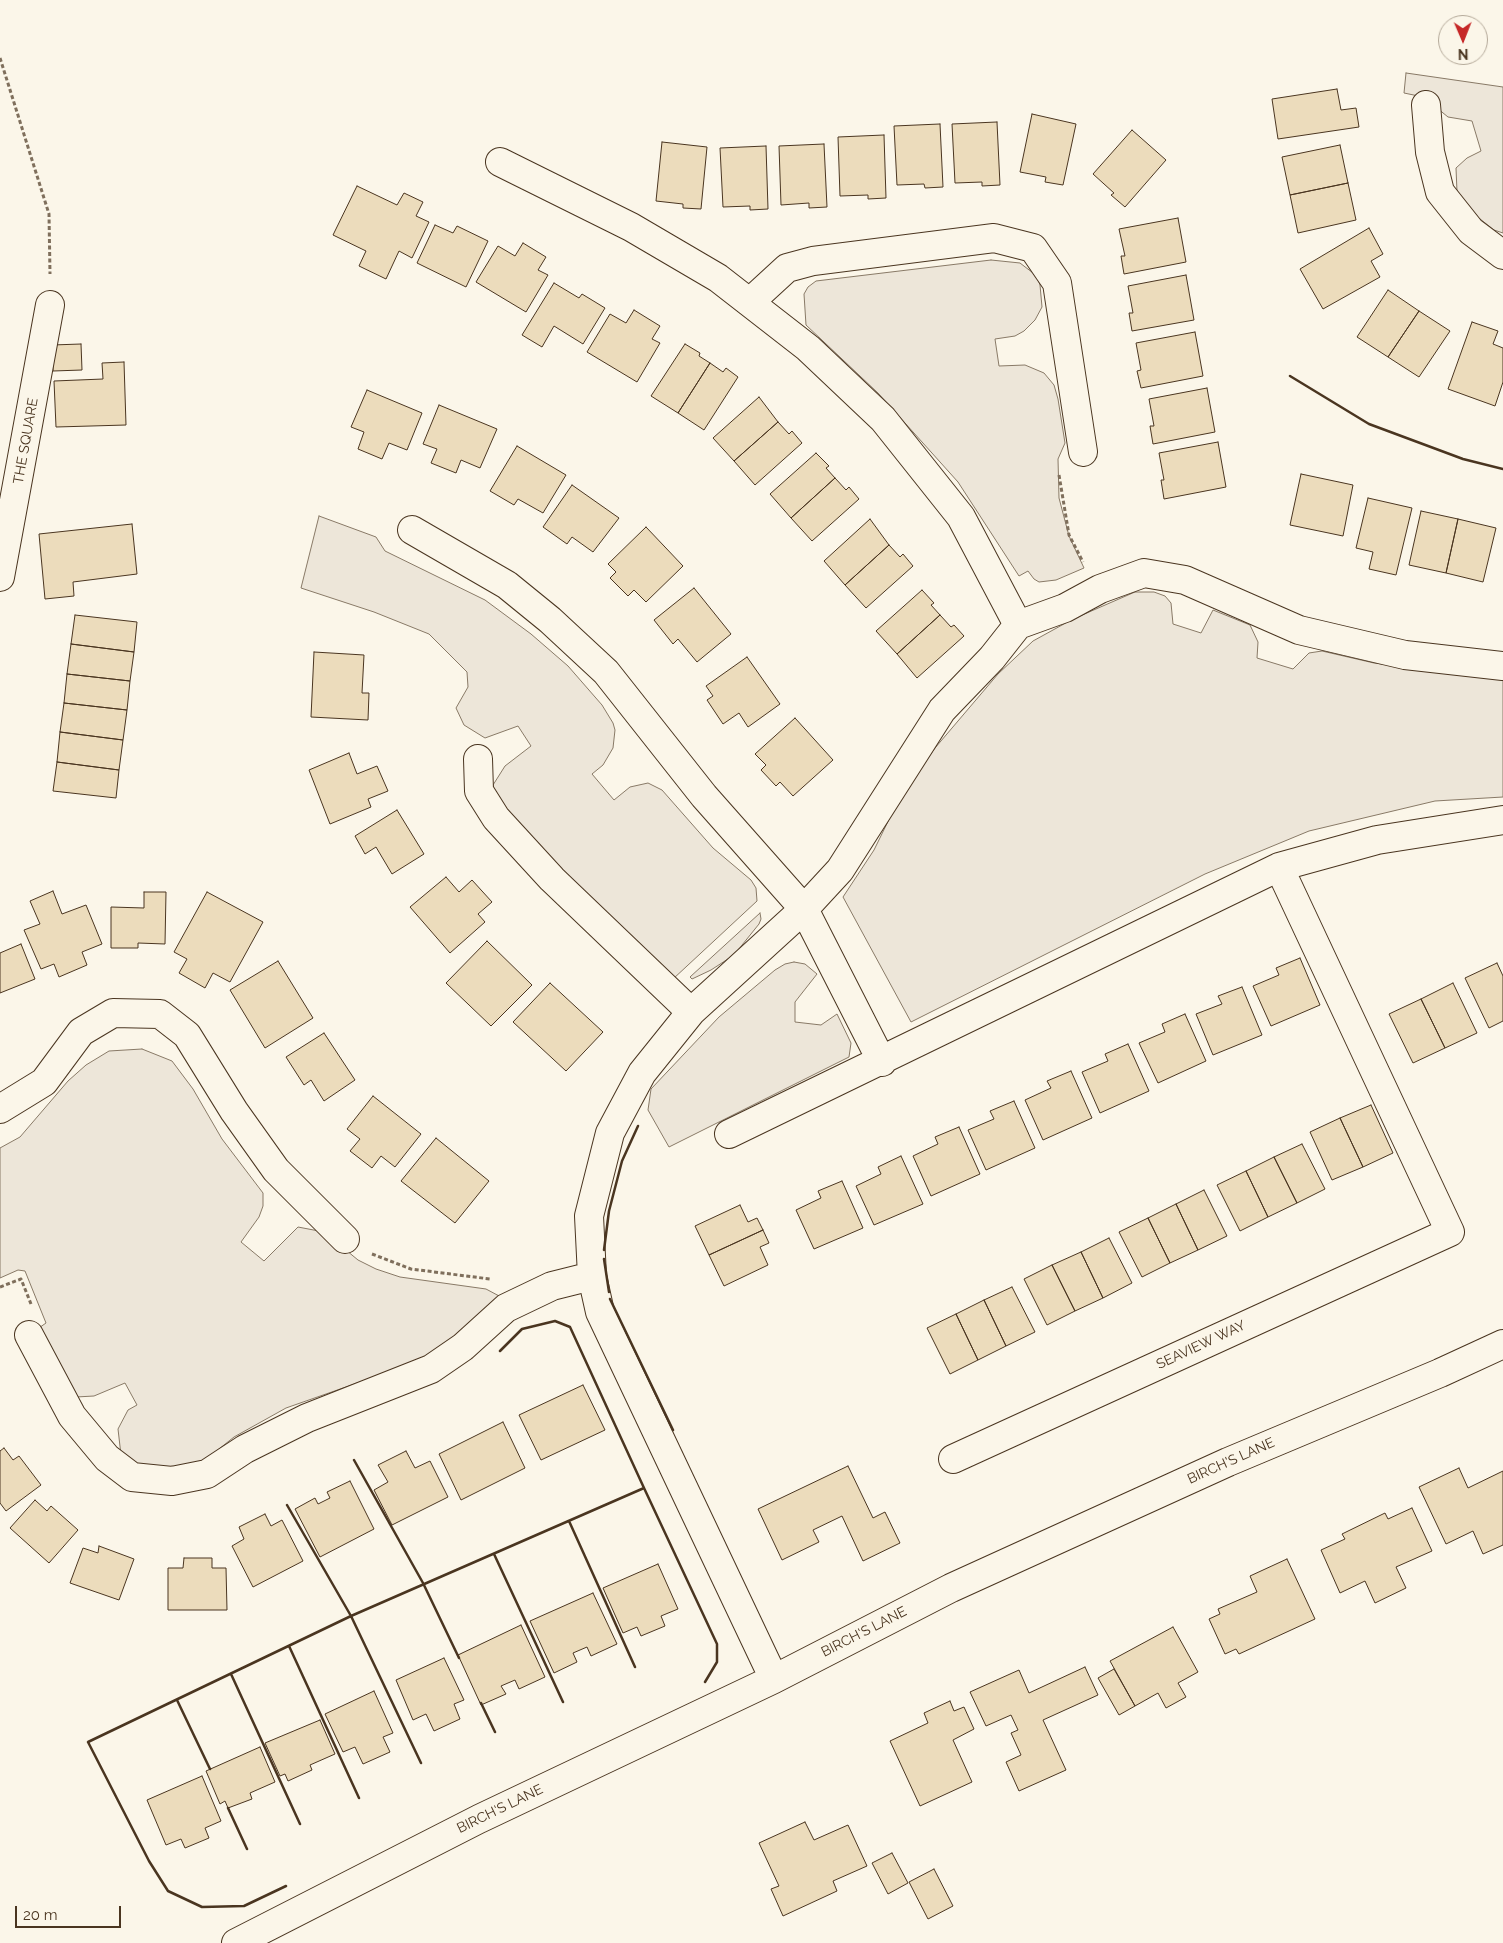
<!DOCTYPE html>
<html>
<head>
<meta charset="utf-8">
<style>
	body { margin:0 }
	#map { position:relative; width:1503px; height:1943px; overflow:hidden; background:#fbf6e9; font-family:Raleway,sans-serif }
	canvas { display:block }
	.north { position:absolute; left:1438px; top:15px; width:50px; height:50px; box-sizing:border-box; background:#fbf6e9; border:1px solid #b4a999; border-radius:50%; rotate:179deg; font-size:14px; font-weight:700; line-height:20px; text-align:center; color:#4a3520 }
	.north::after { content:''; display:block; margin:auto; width:18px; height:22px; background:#c62828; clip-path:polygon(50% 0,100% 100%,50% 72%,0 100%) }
	.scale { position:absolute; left:15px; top:1906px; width:106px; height:22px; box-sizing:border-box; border:2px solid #4a3520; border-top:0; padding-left:6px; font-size:15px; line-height:18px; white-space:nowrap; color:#4a3520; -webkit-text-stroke:4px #fbf6e9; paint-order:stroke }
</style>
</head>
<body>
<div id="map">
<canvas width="1503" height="1943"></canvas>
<div class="north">N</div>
<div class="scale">20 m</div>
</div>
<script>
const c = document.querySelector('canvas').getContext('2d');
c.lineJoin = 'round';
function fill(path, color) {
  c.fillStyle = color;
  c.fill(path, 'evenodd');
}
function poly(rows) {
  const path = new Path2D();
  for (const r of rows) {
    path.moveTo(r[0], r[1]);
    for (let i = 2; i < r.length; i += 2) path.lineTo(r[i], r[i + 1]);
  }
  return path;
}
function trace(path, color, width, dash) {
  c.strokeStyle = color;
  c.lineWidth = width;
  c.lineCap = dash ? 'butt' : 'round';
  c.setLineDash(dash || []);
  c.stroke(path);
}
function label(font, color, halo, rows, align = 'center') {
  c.font = font + ' Raleway,sans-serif';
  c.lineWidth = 4;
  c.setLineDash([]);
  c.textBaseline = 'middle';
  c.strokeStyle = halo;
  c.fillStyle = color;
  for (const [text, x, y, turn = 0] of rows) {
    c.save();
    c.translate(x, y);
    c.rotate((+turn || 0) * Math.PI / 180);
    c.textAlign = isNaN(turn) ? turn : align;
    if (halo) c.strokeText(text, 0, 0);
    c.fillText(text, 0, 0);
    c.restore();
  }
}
const green = poly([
	[1406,73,1503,87,1503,233,1494,230,1470,211,1457,192,1456,168,1467,158,1481,151,1472,121,1448,117,1437,108,1433,99,1404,93,1406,73],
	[991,260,1020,263,1037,276,1040,285,1042,307,1035,320,1024,331,1015,336,995,339,999,366,1025,365,1044,373,1054,385,1058,399,1065,443,1058,459,1059,498,1069,536,1084,568,1056,580,1039,582,1034,579,1028,571,1019,576,958,482,878,393,806,325,804,294,808,287,816,281,991,260],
	[319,516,376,537,385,551,485,600,531,634,568,666,602,705,613,723,615,730,613,748,603,765,592,774,614,800,630,787,648,783,662,790,713,848,751,880,756,888,757,901,673,979,495,803,493,785,505,766,531,746,518,726,485,738,464,725,456,708,468,687,467,672,429,634,374,612,301,588,319,516],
	[1135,592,1154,592,1165,596,1171,603,1173,624,1201,633,1213,610,1250,625,1258,642,1257,658,1293,669,1309,653,1322,651,1374,663,1477,676,1503,677,1503,797,1435,801,1309,831,1205,874,911,1022,843,897,874,850,900,797,935,748,998,674,1033,641,1073,619,1135,592],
	[760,913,761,919,759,924,734,955,711,970,692,979,690,977,760,913],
	[794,962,805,964,817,974,795,1002,795,1022,821,1025,837,1014,851,1043,849,1057,669,1147,648,1110,651,1089,719,1017,775,970,785,964,794,962],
	[142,1049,172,1061,193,1089,222,1139,263,1193,263,1206,259,1217,241,1242,264,1261,298,1227,324,1232,358,1260,376,1269,400,1277,486,1289,501,1297,461,1335,423,1360,286,1408,234,1437,199,1465,184,1470,142,1469,121,1455,118,1429,128,1410,137,1405,125,1383,94,1396,76,1397,36,1330,46,1323,25,1271,18,1270,0,1278,0,1148,20,1137,68,1081,86,1065,109,1051,142,1049]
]);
fill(green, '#ede6d9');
trace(green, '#887966', 1);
const building = poly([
	[1337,89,1341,110,1356,108,1359,127,1278,139,1272,99,1337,89],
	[1032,114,1076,124,1063,185,1045,182,1046,177,1020,172,1032,114],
	[997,122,1000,185,982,186,982,182,955,183,952,124,997,122],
	[940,124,943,187,925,188,924,184,897,185,894,126,940,124],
	[1132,130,1166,160,1125,207,1111,195,1114,193,1093,174,1132,130],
	[884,135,886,198,868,199,868,195,840,196,838,137,884,135],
	[662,142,707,147,701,209,683,208,683,204,656,201,662,142],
	[824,144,827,207,809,208,809,203,781,205,779,146,824,144],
	[1340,145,1348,183,1290,195,1282,157,1340,145],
	[766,146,768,209,750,210,750,206,723,207,720,148,766,146],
	[1348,183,1356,220,1298,233,1290,195,1348,183],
	[357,186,397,205,404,193,423,202,416,216,429,222,412,258,399,251,386,279,359,266,366,251,333,235,357,186],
	[1178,218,1186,262,1124,274,1121,256,1125,256,1119,229,1178,218],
	[435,225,453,233,457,226,488,241,466,287,417,263,435,225],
	[1369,228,1383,254,1371,261,1380,277,1323,309,1300,269,1369,228],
	[523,243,546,257,538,270,548,275,526,312,476,282,498,246,515,256,523,243],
	[1186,275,1194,320,1132,331,1129,313,1133,313,1128,286,1186,275],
	[554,283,579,298,582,294,605,308,583,344,554,326,542,347,522,335,554,283],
	[1388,290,1419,311,1388,357,1357,337,1388,290],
	[634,310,660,326,652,339,660,343,637,382,587,352,610,314,626,323,634,310],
	[1419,311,1450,331,1419,377,1388,357,1419,311],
	[1472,322,1498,331,1493,344,1503,348,1503,382,1495,406,1448,389,1472,322],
	[1195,332,1203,376,1141,388,1137,371,1141,370,1136,343,1195,332],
	[81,344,82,370,53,371,52,345,81,344],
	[685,344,700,353,699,356,710,363,678,413,651,396,685,344],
	[124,362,126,425,56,427,54,381,103,379,102,363,124,362],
	[710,363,723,372,726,368,738,377,704,430,678,413,710,363],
	[1207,388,1215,432,1153,444,1150,426,1154,426,1149,399,1207,388],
	[367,390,422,413,407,450,389,443,382,459,358,449,364,432,351,427,367,390],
	[759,397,778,422,734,461,713,438,759,397],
	[439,405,497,429,480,468,461,460,456,473,431,463,437,449,423,444,439,405],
	[778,422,789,434,792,431,802,443,755,485,734,461,778,422],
	[1218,442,1226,487,1164,499,1161,480,1164,480,1159,453,1218,442],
	[517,446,566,475,543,513,518,499,514,505,490,491,517,446],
	[816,453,829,466,826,468,835,478,791,518,770,494,816,453],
	[1301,474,1353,485,1343,536,1290,525,1301,474],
	[835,478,846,490,849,487,859,499,812,541,791,518,835,478],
	[572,485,619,518,593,552,572,537,567,544,543,527,572,485],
	[1368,498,1412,508,1396,575,1369,569,1373,552,1356,548,1368,498],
	[1421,511,1458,519,1446,573,1409,565,1421,511],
	[870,519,889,545,845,585,824,561,870,519],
	[1458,519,1496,528,1483,582,1446,573,1458,519],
	[132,524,137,574,73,582,74,596,45,599,39,534,132,524],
	[646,527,683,566,646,602,634,590,628,596,610,578,616,572,608,564,646,527],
	[889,545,900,557,903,554,913,566,866,608,845,585,889,545],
	[694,588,731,634,697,662,678,639,673,644,654,620,694,588],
	[922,590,934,603,931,605,940,615,897,654,876,631,922,590],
	[75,615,137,622,134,652,71,644,75,615],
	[940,615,951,627,954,625,964,636,917,678,897,654,940,615],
	[71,644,134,652,130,681,67,674,71,644],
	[314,652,364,655,362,693,369,693,368,720,311,717,314,652],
	[747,657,780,704,748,727,739,713,723,724,707,700,713,696,706,686,747,657],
	[67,674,130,681,127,710,64,703,67,674],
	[64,703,127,710,123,740,60,732,64,703],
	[795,718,833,760,793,796,780,782,776,786,761,770,766,765,755,754,795,718],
	[60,732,123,740,119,770,57,762,60,732],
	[349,753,357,774,377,766,388,791,368,799,371,807,330,824,309,770,349,753],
	[57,762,119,770,116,798,53,791,57,762],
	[397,810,424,854,392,874,376,847,365,854,355,836,397,810],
	[446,877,459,892,472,880,492,902,478,914,485,922,450,953,410,907,446,877],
	[53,891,62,914,86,905,102,944,82,952,87,965,59,977,54,964,41,969,24,930,40,924,30,901,53,891],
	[144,892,166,892,165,944,138,943,138,948,111,948,111,907,144,908,144,892],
	[207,892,263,922,230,982,213,973,205,988,179,973,187,959,174,952,207,892],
	[487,941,532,985,491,1026,446,983,487,941],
	[21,944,35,979,0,993,0,953,21,944],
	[1300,958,1320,1005,1271,1026,1253,986,1279,975,1276,968,1300,958],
	[278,961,313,1018,265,1048,230,990,278,961],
	[1497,963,1503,976,1503,1021,1489,1028,1465,978,1497,963],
	[550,983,603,1032,566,1071,513,1022,550,983],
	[1453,983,1477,1033,1445,1048,1421,999,1453,983],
	[1242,987,1262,1035,1213,1055,1196,1014,1222,1004,1218,996,1242,987],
	[1421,999,1445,1048,1413,1063,1389,1014,1421,999],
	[1185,1014,1206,1061,1158,1083,1139,1043,1165,1032,1162,1024,1185,1014],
	[324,1033,355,1080,324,1101,311,1080,304,1085,286,1057,324,1033],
	[1128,1044,1149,1091,1100,1113,1082,1072,1108,1061,1105,1054,1128,1044],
	[1071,1071,1092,1118,1043,1140,1025,1100,1051,1088,1047,1081,1071,1071],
	[373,1096,421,1134,395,1167,381,1156,372,1168,350,1151,360,1139,347,1129,373,1096],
	[1014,1101,1035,1148,986,1170,968,1130,994,1119,990,1111,1014,1101],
	[1371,1105,1393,1153,1363,1167,1340,1118,1371,1105],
	[1340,1118,1363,1167,1332,1180,1310,1132,1340,1118],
	[959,1127,980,1174,931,1196,913,1156,938,1144,935,1137,959,1127],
	[436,1138,489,1181,455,1223,401,1181,436,1138],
	[1302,1144,1325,1189,1297,1203,1274,1157,1302,1144],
	[901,1156,923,1204,874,1225,856,1186,881,1174,878,1167,901,1156],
	[1274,1157,1297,1203,1268,1217,1246,1171,1274,1157],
	[1246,1171,1268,1217,1240,1231,1217,1185,1246,1171],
	[842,1181,863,1228,814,1249,796,1210,821,1198,818,1191,842,1181],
	[1204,1190,1227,1236,1198,1250,1176,1204,1204,1190],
	[1176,1204,1198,1250,1170,1263,1148,1218,1176,1204],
	[740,1205,748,1222,757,1218,763,1230,709,1255,695,1226,740,1205],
	[1148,1218,1170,1263,1142,1277,1119,1232,1148,1218],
	[763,1230,769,1243,760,1247,768,1265,724,1286,709,1255,763,1230],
	[1109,1238,1132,1283,1103,1298,1081,1252,1109,1238],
	[1081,1252,1103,1298,1075,1311,1052,1265,1081,1252],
	[1052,1265,1075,1311,1047,1325,1024,1279,1052,1265],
	[1012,1287,1035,1332,1006,1346,984,1300,1012,1287],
	[984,1300,1006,1346,978,1360,956,1314,984,1300],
	[956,1314,978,1360,950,1374,927,1328,956,1314],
	[583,1385,605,1430,541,1460,519,1415,583,1385],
	[503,1422,525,1468,461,1500,439,1454,503,1422],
	[4,1448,13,1460,19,1456,41,1485,6,1511,0,1503,0,1451,4,1448],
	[406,1451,415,1468,430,1461,448,1497,392,1525,374,1490,388,1482,378,1465,406,1451],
	[848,1466,873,1518,885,1512,900,1543,863,1561,842,1516,813,1530,819,1542,782,1560,758,1509,848,1466],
	[1459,1468,1468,1488,1503,1471,1503,1545,1483,1554,1473,1531,1446,1544,1419,1487,1459,1468],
	[350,1481,374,1529,320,1557,295,1509,315,1498,318,1504,330,1498,327,1492,350,1481],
	[35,1500,47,1511,51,1506,78,1530,49,1563,10,1528,35,1500],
	[1412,1508,1432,1551,1396,1567,1406,1588,1375,1603,1365,1581,1340,1593,1321,1550,1345,1539,1342,1534,1385,1513,1388,1519,1412,1508],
	[265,1514,271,1526,282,1520,303,1561,253,1587,232,1546,244,1539,239,1527,265,1514],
	[99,1546,134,1559,119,1600,70,1583,83,1548,98,1553,99,1546],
	[184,1558,212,1558,212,1568,226,1568,227,1610,168,1610,168,1568,183,1568,184,1558],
	[1287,1559,1315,1619,1239,1654,1236,1649,1225,1654,1209,1619,1220,1614,1218,1609,1257,1592,1250,1576,1287,1559],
	[658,1564,678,1609,661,1616,665,1626,641,1636,637,1627,623,1633,603,1588,658,1564],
	[593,1593,617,1644,591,1656,587,1647,573,1653,577,1662,554,1673,530,1621,593,1593],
	[521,1625,545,1677,519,1689,515,1680,501,1686,506,1694,481,1705,458,1655,521,1625],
	[1173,1627,1198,1672,1178,1683,1186,1697,1166,1708,1158,1693,1135,1706,1110,1661,1173,1627],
	[444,1658,464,1700,454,1704,460,1719,434,1731,426,1714,413,1720,396,1680,444,1658],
	[1085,1667,1098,1695,1043,1720,1066,1770,1019,1791,1006,1762,1021,1755,1011,1733,1018,1730,1011,1715,986,1726,970,1692,1019,1670,1029,1693,1085,1667],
	[1114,1669,1135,1706,1119,1715,1098,1678,1114,1669],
	[374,1691,393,1733,383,1737,390,1752,363,1764,355,1747,343,1752,325,1714,374,1691],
	[950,1701,954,1711,964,1707,974,1729,953,1740,972,1782,920,1806,890,1741,928,1723,924,1713,950,1701],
	[320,1720,335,1754,310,1765,312,1770,288,1781,285,1774,280,1776,265,1743,320,1720],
	[260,1747,275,1782,250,1793,252,1799,228,1808,225,1801,220,1804,206,1771,260,1747],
	[202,1776,221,1821,205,1828,209,1838,185,1848,181,1839,166,1845,147,1800,202,1776],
	[805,1822,814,1840,848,1825,867,1866,833,1881,837,1891,783,1916,771,1889,779,1886,759,1843,805,1822],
	[892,1853,908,1883,888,1894,872,1863,892,1853],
	[934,1869,953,1906,928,1919,909,1882,934,1869]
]);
fill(building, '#ecdcbc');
trace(building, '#4a3520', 1);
const street = poly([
	[1426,105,1430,152,1440,192,1471,231,1503,255],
	[500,162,631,227,718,278,808,348,883,419,961,517,1018,625],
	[750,302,787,268,813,261,994,238,1033,248,1057,283,1083,452],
	[412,530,507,585,550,620,606,672,704,796,804,909,882,1062],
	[0,577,50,305],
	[478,759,479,791,496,818,552,879,691,1012],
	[0,1109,44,1082,81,1032,113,1013,160,1014,187,1035,234,1111,276,1170,345,1239],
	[729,1134,1279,867,1377,840,1503,820],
	[29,1335,72,1416,107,1458,132,1477,172,1481,207,1474,245,1449,307,1418,431,1369,463,1347,506,1308,552,1286,592,1276],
	[953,1459,1450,1232,1279,867],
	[774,1679,600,1312,592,1276,589,1216,610,1133,642,1073,691,1012,804,909,840,870,942,710,992,658,1018,625,1065,608,1100,589,1144,573,1185,580,1299,630,1405,655,1503,666],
	[236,1943,479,1819,774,1679,951,1588,1228,1462,1440,1373,1503,1344]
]);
trace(street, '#4a3520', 30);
trace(poly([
	[0,58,49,214,50,274],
	[1059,475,1069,535,1083,562],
	[372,1254,411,1269,490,1279],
	[0,1287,21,1279,31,1304]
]), '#7f6f5c', 3, [4, 2.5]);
trace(street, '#fbf6e9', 28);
trace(poly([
	[1290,376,1369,424,1463,459,1503,469],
	[604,1250,609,1211,622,1161,638,1126],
	[604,1259,609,1292],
	[610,1299,673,1430],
	[500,1351,522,1329,555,1321,570,1327,644,1488],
	[354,1460,423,1583,459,1658],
	[287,1505,351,1616,421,1763],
	[569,1521,635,1667],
	[494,1554,563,1702],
	[289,1646,359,1798],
	[231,1674,300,1824],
	[177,1700,210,1769],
	[481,1703,495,1732],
	[228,1808,247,1849],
	[286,1886,244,1906,202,1907,168,1891,149,1861,88,1742,351,1616,644,1488,717,1644,717,1662,705,1682]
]), '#4a3520', 2.5);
label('14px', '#4a3520', '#fbf6e9', [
	["THE SQUARE",26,441,-80],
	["SEAVIEW WAY",1201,1345,-25],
	["BIRCH'S LANE",1231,1461,-24],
	["BIRCH'S LANE",864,1632,-27],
	["BIRCH'S LANE",500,1809,-26]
]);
</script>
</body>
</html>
